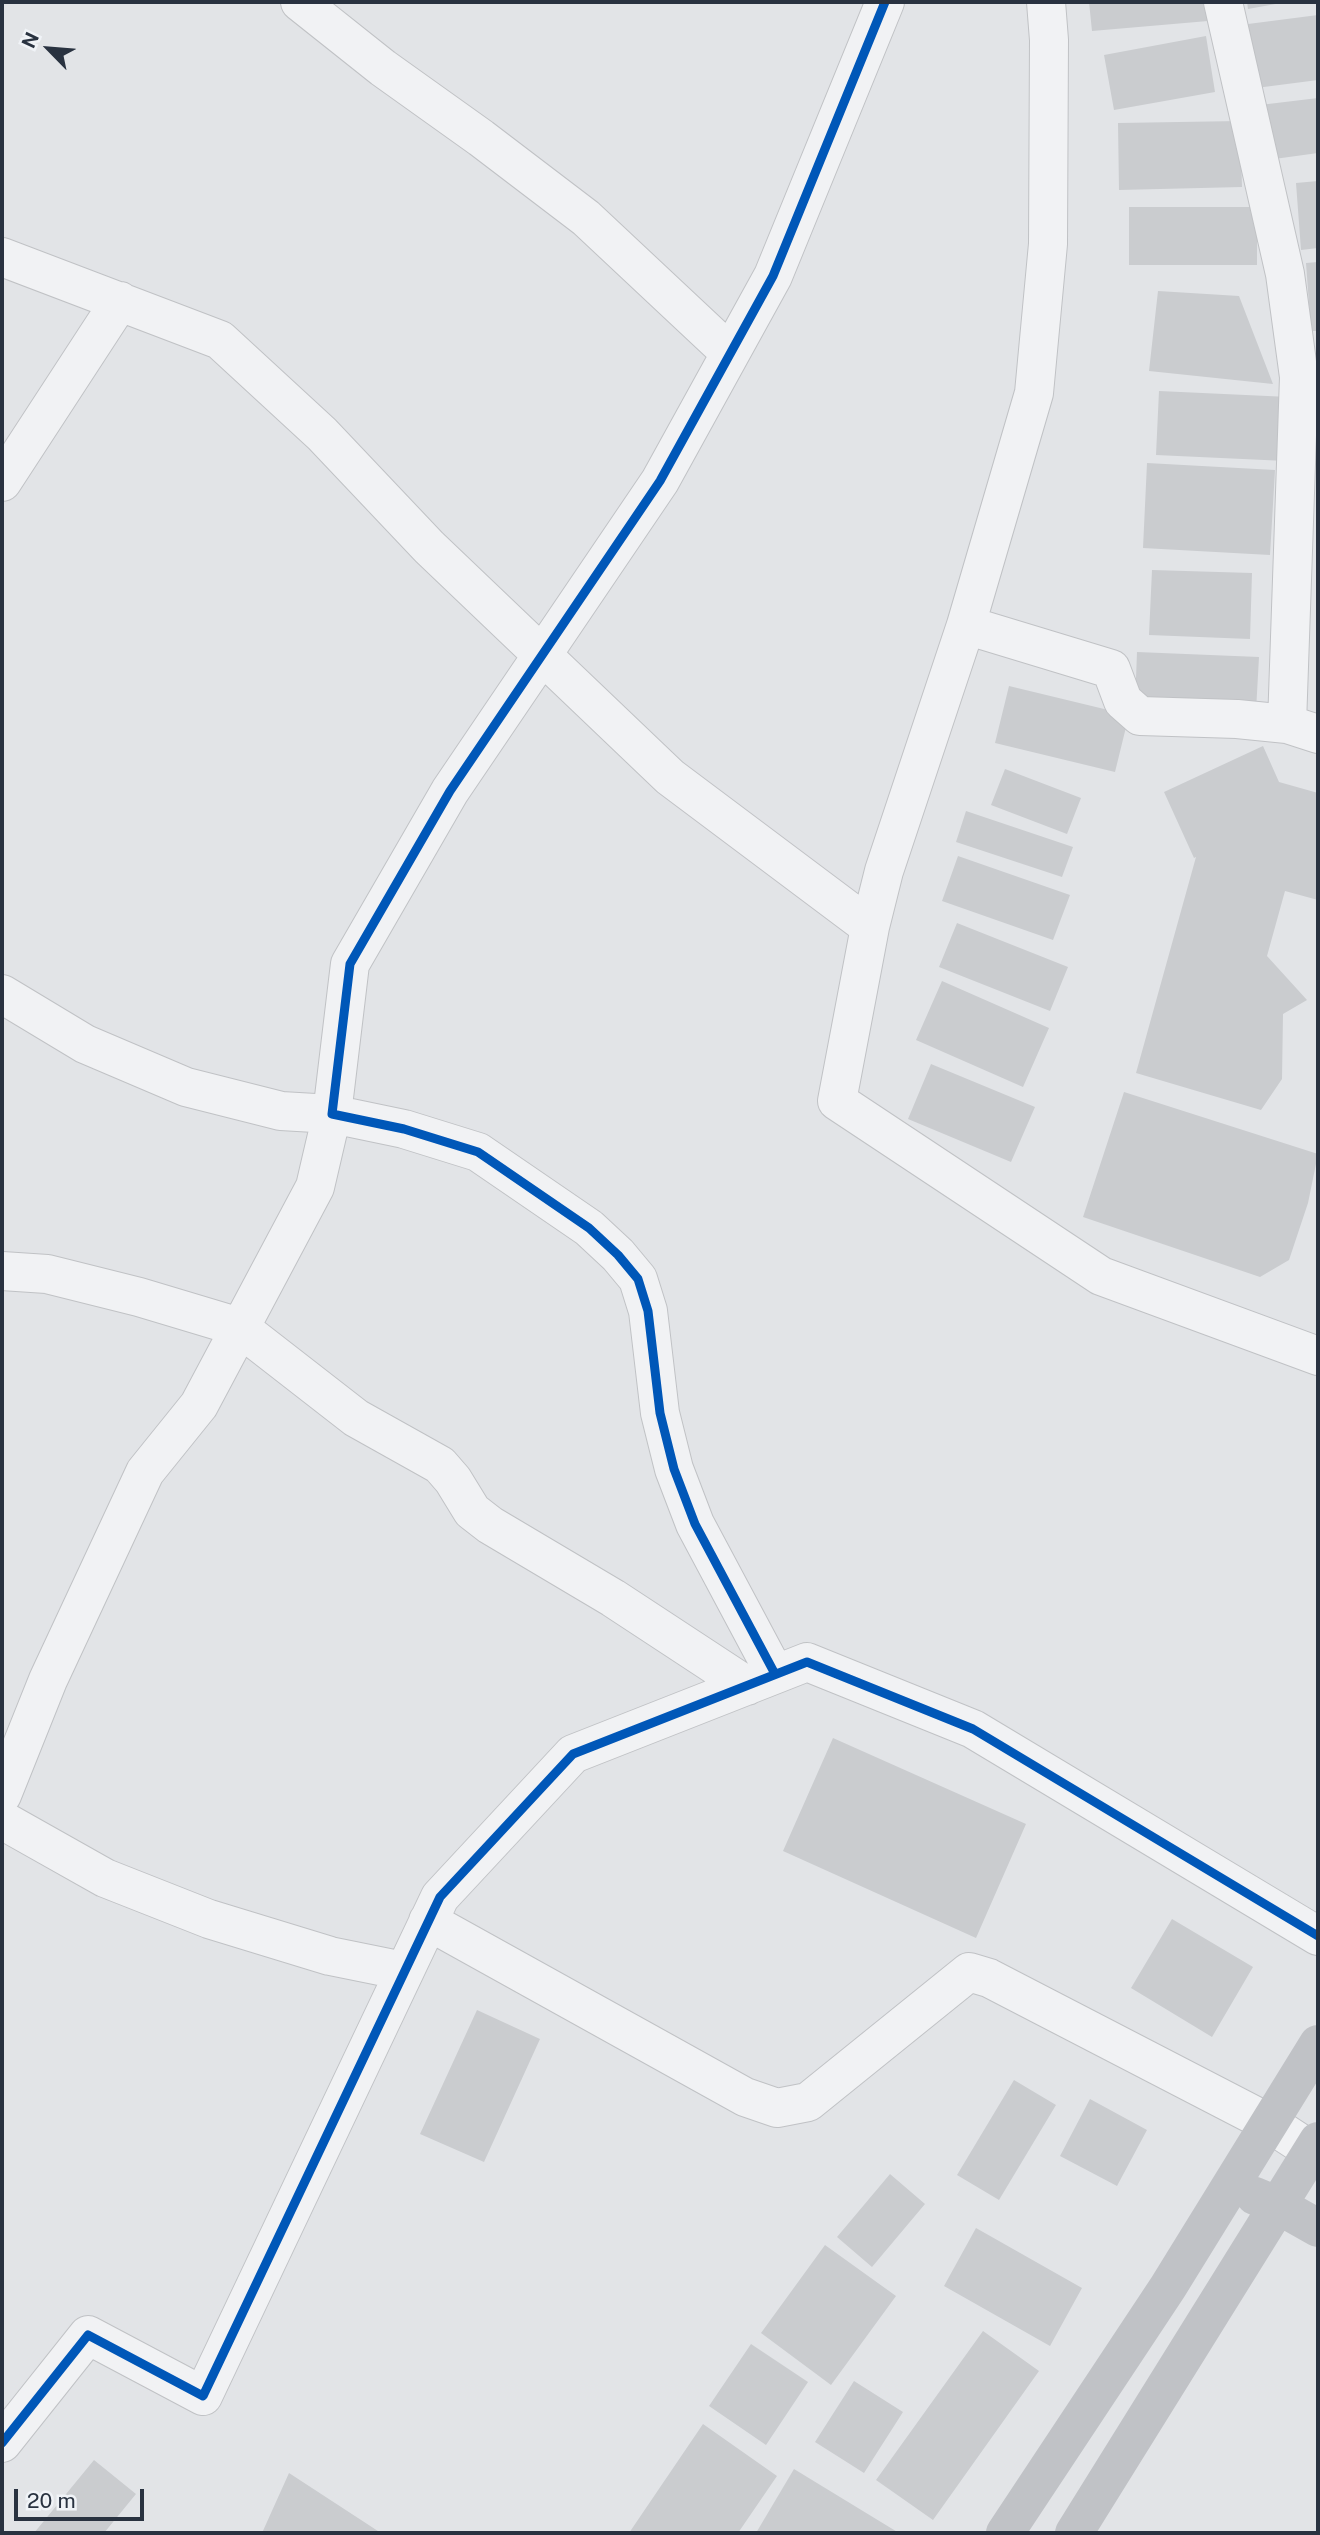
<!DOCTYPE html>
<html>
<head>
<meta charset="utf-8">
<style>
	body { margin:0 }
	#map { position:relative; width:1320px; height:2535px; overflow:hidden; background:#e2e4e7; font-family:"Public Sans",sans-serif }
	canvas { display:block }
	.frame { position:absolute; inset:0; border:4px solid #293240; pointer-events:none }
	.north { position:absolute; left:14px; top:14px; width:70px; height:70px; -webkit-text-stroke:5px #f0f3f7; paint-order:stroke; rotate:295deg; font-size:19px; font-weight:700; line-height:28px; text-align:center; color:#293240 }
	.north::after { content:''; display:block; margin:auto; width:24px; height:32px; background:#293240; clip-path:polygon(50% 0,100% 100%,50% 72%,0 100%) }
	.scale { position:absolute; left:14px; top:2489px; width:130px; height:32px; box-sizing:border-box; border:4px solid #293240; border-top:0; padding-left:9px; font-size:21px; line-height:24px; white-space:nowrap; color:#293240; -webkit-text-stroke:5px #f0f3f7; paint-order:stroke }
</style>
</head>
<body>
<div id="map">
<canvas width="1320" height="2535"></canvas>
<div class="frame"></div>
<div class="north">N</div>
<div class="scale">20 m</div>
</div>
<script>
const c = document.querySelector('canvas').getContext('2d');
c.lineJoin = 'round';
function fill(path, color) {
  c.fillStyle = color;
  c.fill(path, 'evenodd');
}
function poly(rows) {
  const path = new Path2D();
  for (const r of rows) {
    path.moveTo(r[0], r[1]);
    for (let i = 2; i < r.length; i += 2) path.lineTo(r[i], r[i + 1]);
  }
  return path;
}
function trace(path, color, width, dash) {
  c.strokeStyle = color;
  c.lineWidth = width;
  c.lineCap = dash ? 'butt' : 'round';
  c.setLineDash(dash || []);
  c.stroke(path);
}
fill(poly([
	[1089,2,1206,2,1208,21,1092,31],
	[1247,2,1280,2,1281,3,1248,9],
	[1318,15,1318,80,1256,88,1248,24],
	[1206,36,1215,92,1114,110,1104,55],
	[1318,98,1318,153,1267,160,1260,105],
	[1240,121,1242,187,1119,190,1118,123],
	[1318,181,1318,248,1301,250,1296,183],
	[1129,207,1257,207,1257,265,1129,265],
	[1318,262,1318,331,1311,331,1306,263],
	[1158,291,1239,296,1273,384,1149,371],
	[1159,391,1289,397,1286,461,1156,455],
	[1147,463,1275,470,1270,555,1143,548],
	[1152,570,1252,573,1250,639,1149,635],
	[1137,652,1259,657,1256,711,1135,705],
	[1009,686,1129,715,1115,772,995,743],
	[1263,746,1279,782,1318,793,1318,900,1285,891,1267,956,1307,1000,1283,1014,1282,1079,1261,1110,1136,1073,1196,857,1194,858,1164,792],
	[1005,769,1081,798,1067,834,991,805],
	[966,811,1073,847,1062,877,956,842],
	[958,856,1070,895,1053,940,942,901],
	[957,923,1068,967,1050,1011,939,967],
	[942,981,1049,1028,1023,1087,916,1040],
	[931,1064,1035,1107,1011,1162,908,1119],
	[1124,1092,1318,1154,1308,1203,1289,1260,1260,1277,1083,1217],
	[833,1738,1026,1824,976,1938,783,1851],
	[1172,1919,1253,1967,1212,2037,1131,1988],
	[477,2010,540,2039,484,2162,420,2134],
	[1014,2080,1056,2105,999,2200,957,2175],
	[1090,2099,1147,2130,1117,2186,1060,2156],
	[890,2174,925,2204,872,2267,837,2237],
	[976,2228,1082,2288,1050,2346,944,2286],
	[825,2245,896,2296,831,2385,761,2333],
	[983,2331,1039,2371,933,2520,876,2480],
	[751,2344,808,2382,766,2445,709,2406],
	[854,2381,903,2412,864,2473,815,2442],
	[703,2424,777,2476,738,2533,629,2533],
	[94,2460,136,2494,104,2533,34,2533],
	[794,2469,899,2533,756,2533],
	[289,2473,381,2533,262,2533]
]), '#cacccf');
const street = poly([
	[300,2,383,68,481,138,586,218,730,353],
	[1223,2,1285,274,1299,377,1287,724],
	[2,257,220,340,322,434,429,547,670,777,870,927],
	[2,482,120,301],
	[966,625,1034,393,1048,244,1049,40,1046,2],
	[1318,734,1287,724,1237,719,1140,716,1123,701,1111,669,966,625,884,871,870,927,837,1101,1101,1276,1318,1356],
	[2,994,85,1044,186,1087,281,1111,332,1114,315,1187,199,1405,145,1472,48,1680,2,1795],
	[2,1271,47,1274,139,1297,239,1327,356,1418,440,1465,453,1480,472,1511,490,1525,613,1598,747,1686],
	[775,1674,695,1524,674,1469,660,1413,648,1311,638,1279,618,1255,589,1228,478,1152,404,1129,332,1114,350,964,450,791,660,481,773,276,885,2],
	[2,1820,105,1878,209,1919,330,1956,404,1971],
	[428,1921,745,2097,777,2108,808,2102,969,1972,989,1978,1269,2123,1312,2151],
	[2,2443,88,2335,203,2396,440,1897,573,1754,807,1662,973,1729,1318,1936]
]);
trace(street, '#c0c2c5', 40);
trace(street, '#f1f2f4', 38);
trace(poly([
	[1255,2196,1279,2206,1318,2228],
	[1005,2533,1168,2287,1318,2044],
	[1074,2533,1318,2141]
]), '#c0c2c6', 38);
trace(poly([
	[775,1674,695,1524,674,1469,660,1413,648,1311,638,1279,618,1255,589,1228,478,1152,404,1129,332,1114,350,964,450,791,660,481,773,276,885,2],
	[2,2443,88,2335,203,2396,440,1897,573,1754,807,1662,973,1729,1318,1936]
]), '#0057b8', 9);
</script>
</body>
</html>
